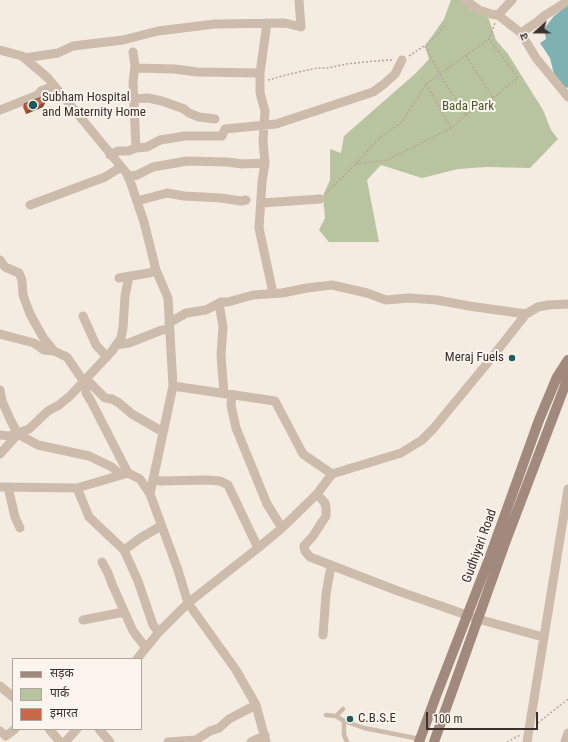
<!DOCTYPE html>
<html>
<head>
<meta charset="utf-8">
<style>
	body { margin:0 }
	#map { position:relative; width:568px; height:742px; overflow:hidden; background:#f4ebe1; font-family:"Roboto Condensed","Noto Sans Devanagari",sans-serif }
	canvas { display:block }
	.legend { position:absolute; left:12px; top:658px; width:130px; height:72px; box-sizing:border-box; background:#fbf5ee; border:1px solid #aea6a0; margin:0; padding:5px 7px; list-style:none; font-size:12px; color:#3b302b }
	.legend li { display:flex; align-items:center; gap:8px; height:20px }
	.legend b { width:20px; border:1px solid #aea6a0 }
	.north { position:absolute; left:516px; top:12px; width:40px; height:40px; -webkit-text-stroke:3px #fbf5ee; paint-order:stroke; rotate:249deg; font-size:11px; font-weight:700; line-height:16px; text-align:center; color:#3b302b }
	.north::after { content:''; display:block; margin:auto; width:14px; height:18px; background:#3b302b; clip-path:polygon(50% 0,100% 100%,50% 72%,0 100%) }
	.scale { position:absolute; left:426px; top:712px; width:112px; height:18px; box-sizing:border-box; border:2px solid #3b302b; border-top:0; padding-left:5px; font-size:12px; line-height:14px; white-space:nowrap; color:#3b302b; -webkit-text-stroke:3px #fbf5ee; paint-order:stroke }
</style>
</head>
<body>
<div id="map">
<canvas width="568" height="742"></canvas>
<ul class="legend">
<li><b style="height:5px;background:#a18a7d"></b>सड़क</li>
<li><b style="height:11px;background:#b8c4a0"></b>पार्क</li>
<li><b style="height:11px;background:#c8694b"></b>इमारत</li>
</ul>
<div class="north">उ</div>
<div class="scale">100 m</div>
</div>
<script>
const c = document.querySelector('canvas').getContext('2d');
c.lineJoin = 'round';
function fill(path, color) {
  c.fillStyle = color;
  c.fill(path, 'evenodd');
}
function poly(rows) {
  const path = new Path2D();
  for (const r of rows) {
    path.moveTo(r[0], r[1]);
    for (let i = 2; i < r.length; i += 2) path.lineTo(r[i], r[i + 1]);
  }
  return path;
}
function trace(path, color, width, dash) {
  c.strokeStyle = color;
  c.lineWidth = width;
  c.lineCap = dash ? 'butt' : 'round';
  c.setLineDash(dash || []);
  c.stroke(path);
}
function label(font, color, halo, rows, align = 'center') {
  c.font = font + ' "Roboto Condensed",sans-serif';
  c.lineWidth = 4;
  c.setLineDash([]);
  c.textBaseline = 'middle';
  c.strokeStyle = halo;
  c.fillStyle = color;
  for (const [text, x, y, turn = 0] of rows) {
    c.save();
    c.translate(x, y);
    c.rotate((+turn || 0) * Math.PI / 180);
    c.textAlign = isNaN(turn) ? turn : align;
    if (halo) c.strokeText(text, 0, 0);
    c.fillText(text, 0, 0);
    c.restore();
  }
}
fill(poly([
	[451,0,463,0,488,17,496,40,508,54,543,110,551,130,558,139,530,168,486,167,458,169,422,178,381,165,367,180,379,242,329,242,319,230,325,218,323,196,330,180,330,149,341,153,344,136,416,73,429,59,425,46,444,19]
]), '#b8c4a0');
fill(poly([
	[568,5,568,88,561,86,554,74,550,58,540,43,546,39,544,29,554,16]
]), '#7fb0b2');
trace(poly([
	[409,56,424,46],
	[466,56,493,98],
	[268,80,290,74,317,68,328,68,346,64,375,61,392,60],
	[426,84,451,128],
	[466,115,493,98,518,78,489,39],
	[356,164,377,140,402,122,426,84,489,39,495,23],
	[325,194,356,164,387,160,451,128,466,115,439,73,425,46,436,36,444,26],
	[538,723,568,699],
	[507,742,520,735]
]), '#b9a596', 1.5, [2, 2]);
trace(poly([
	[326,715,336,716,344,721,364,728,420,739],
	[336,716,343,709],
	[344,721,344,735,347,742]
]), '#cdbbac', 4.5);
trace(poly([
	[465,0,479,10,491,14,498,15,521,33,536,58,568,97],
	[498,15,512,0],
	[267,23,260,73,260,93,265,111,263,141,265,163,262,182,259,228,273,293],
	[521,33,537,22,544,16,568,1],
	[0,50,22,56,48,78,128,175,144,222,156,270,168,298,173,386,150,494,178,570,188,603,236,670,256,705,266,742],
	[133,52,135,66,133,82,136,148],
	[25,58,58,53,73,46,123,40,158,31,215,24,285,23,301,27,299,0],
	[135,68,175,69,197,72,260,73],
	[134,99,148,98,162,101,184,109,189,113,199,117,215,119],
	[0,110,38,95,41,91,54,86],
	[110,155,118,151,128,151,136,148,147,147,160,140,185,136,222,136,225,129,276,124,373,92,384,84,395,74,402,60],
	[128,177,137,175,153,167,187,161,227,162,242,164,265,163],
	[137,201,167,193,184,196,221,198,241,201,246,200],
	[262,203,320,199],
	[30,205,105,177,121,167],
	[0,260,5,267,19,273,22,280,23,295,30,314,44,339,54,351],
	[119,278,149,273,156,270],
	[219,303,223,327,221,355,224,394],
	[83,316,96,345,107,357],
	[169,323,186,313,206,310,221,302,228,302,253,295,282,293,307,288,332,285,367,293,386,300,409,298,437,300,469,306,526,314],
	[0,334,34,343,44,350,54,351,67,357,84,382,86,393,91,401,128,473],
	[116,345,129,343,162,330,170,329],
	[86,379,105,398,112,399,119,403,132,414,163,432],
	[173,386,275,401,303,454,332,474],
	[0,390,2,401,11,421,18,434,38,445,89,456,112,467,121,475],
	[232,395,231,405,236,428,267,504,282,528],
	[0,435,9,436,29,429,48,411,59,405,70,396,112,351,121,338,123,328,125,296,129,276],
	[0,454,18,434],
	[153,479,160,481,207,480,220,481,228,485,258,548],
	[0,487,77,488,128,473,140,479,150,494],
	[8,487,15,517,20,528],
	[77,488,89,517,124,550],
	[317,494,325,503,326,508,326,516,313,536,304,546,305,551,310,557,398,591,478,619,543,637],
	[102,562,108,573,112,584,133,631,146,648],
	[83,620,124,612],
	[159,632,153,625,138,581,124,550,142,537,161,526],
	[323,635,326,594,331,566],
	[137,659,159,632,188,603,258,548,282,528,317,494,332,474,401,453,422,440,433,429,485,366,526,314,538,307,548,305,568,304],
	[0,686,13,697],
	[49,729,60,742],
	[99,729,110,742],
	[0,731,6,736,15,729],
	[65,742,77,729],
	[168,742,196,740,210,731,219,728,229,719,256,705],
	[251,742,265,735],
	[527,742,568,489],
	[565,742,568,733]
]), '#cdbbac', 9);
trace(poly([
	[419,742,436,696,489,559,539,420,557,377,568,360],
	[434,742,505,543,564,388,568,374]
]), '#a18a7d', 10);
fill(poly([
	[45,103,43,107,26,114,23,107,24,104]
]), '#ac5a40');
fill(poly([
	[45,103,43,107,26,114,27,111]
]), '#8c4a34');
const building = poly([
	[42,97,45,103,27,111,24,104,42,97]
]);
fill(building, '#c8694b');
trace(building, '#8c4a34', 1);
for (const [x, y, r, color] of [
	[33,105,5,"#1f5a5e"],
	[512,358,4,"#1f5a5e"],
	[350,719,4,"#1f5a5e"]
]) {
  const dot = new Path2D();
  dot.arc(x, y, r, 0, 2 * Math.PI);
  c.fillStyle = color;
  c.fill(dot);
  trace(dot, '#fbf5ee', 1.5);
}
label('13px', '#3b302b', '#fbf5ee', [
	["Subham Hospital",42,98],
	["and Maternity Home",42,113],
	["Meraj Fuels",504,358,"right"],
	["C.B.S.E",358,719]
], 'left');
label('13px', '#4a5a2e', '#fbf5ee', [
	["Bada Park",468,107]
]);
label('13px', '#3b302b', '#fbf5ee', [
	["Gudhiyari Road",480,546,-70]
]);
</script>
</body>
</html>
